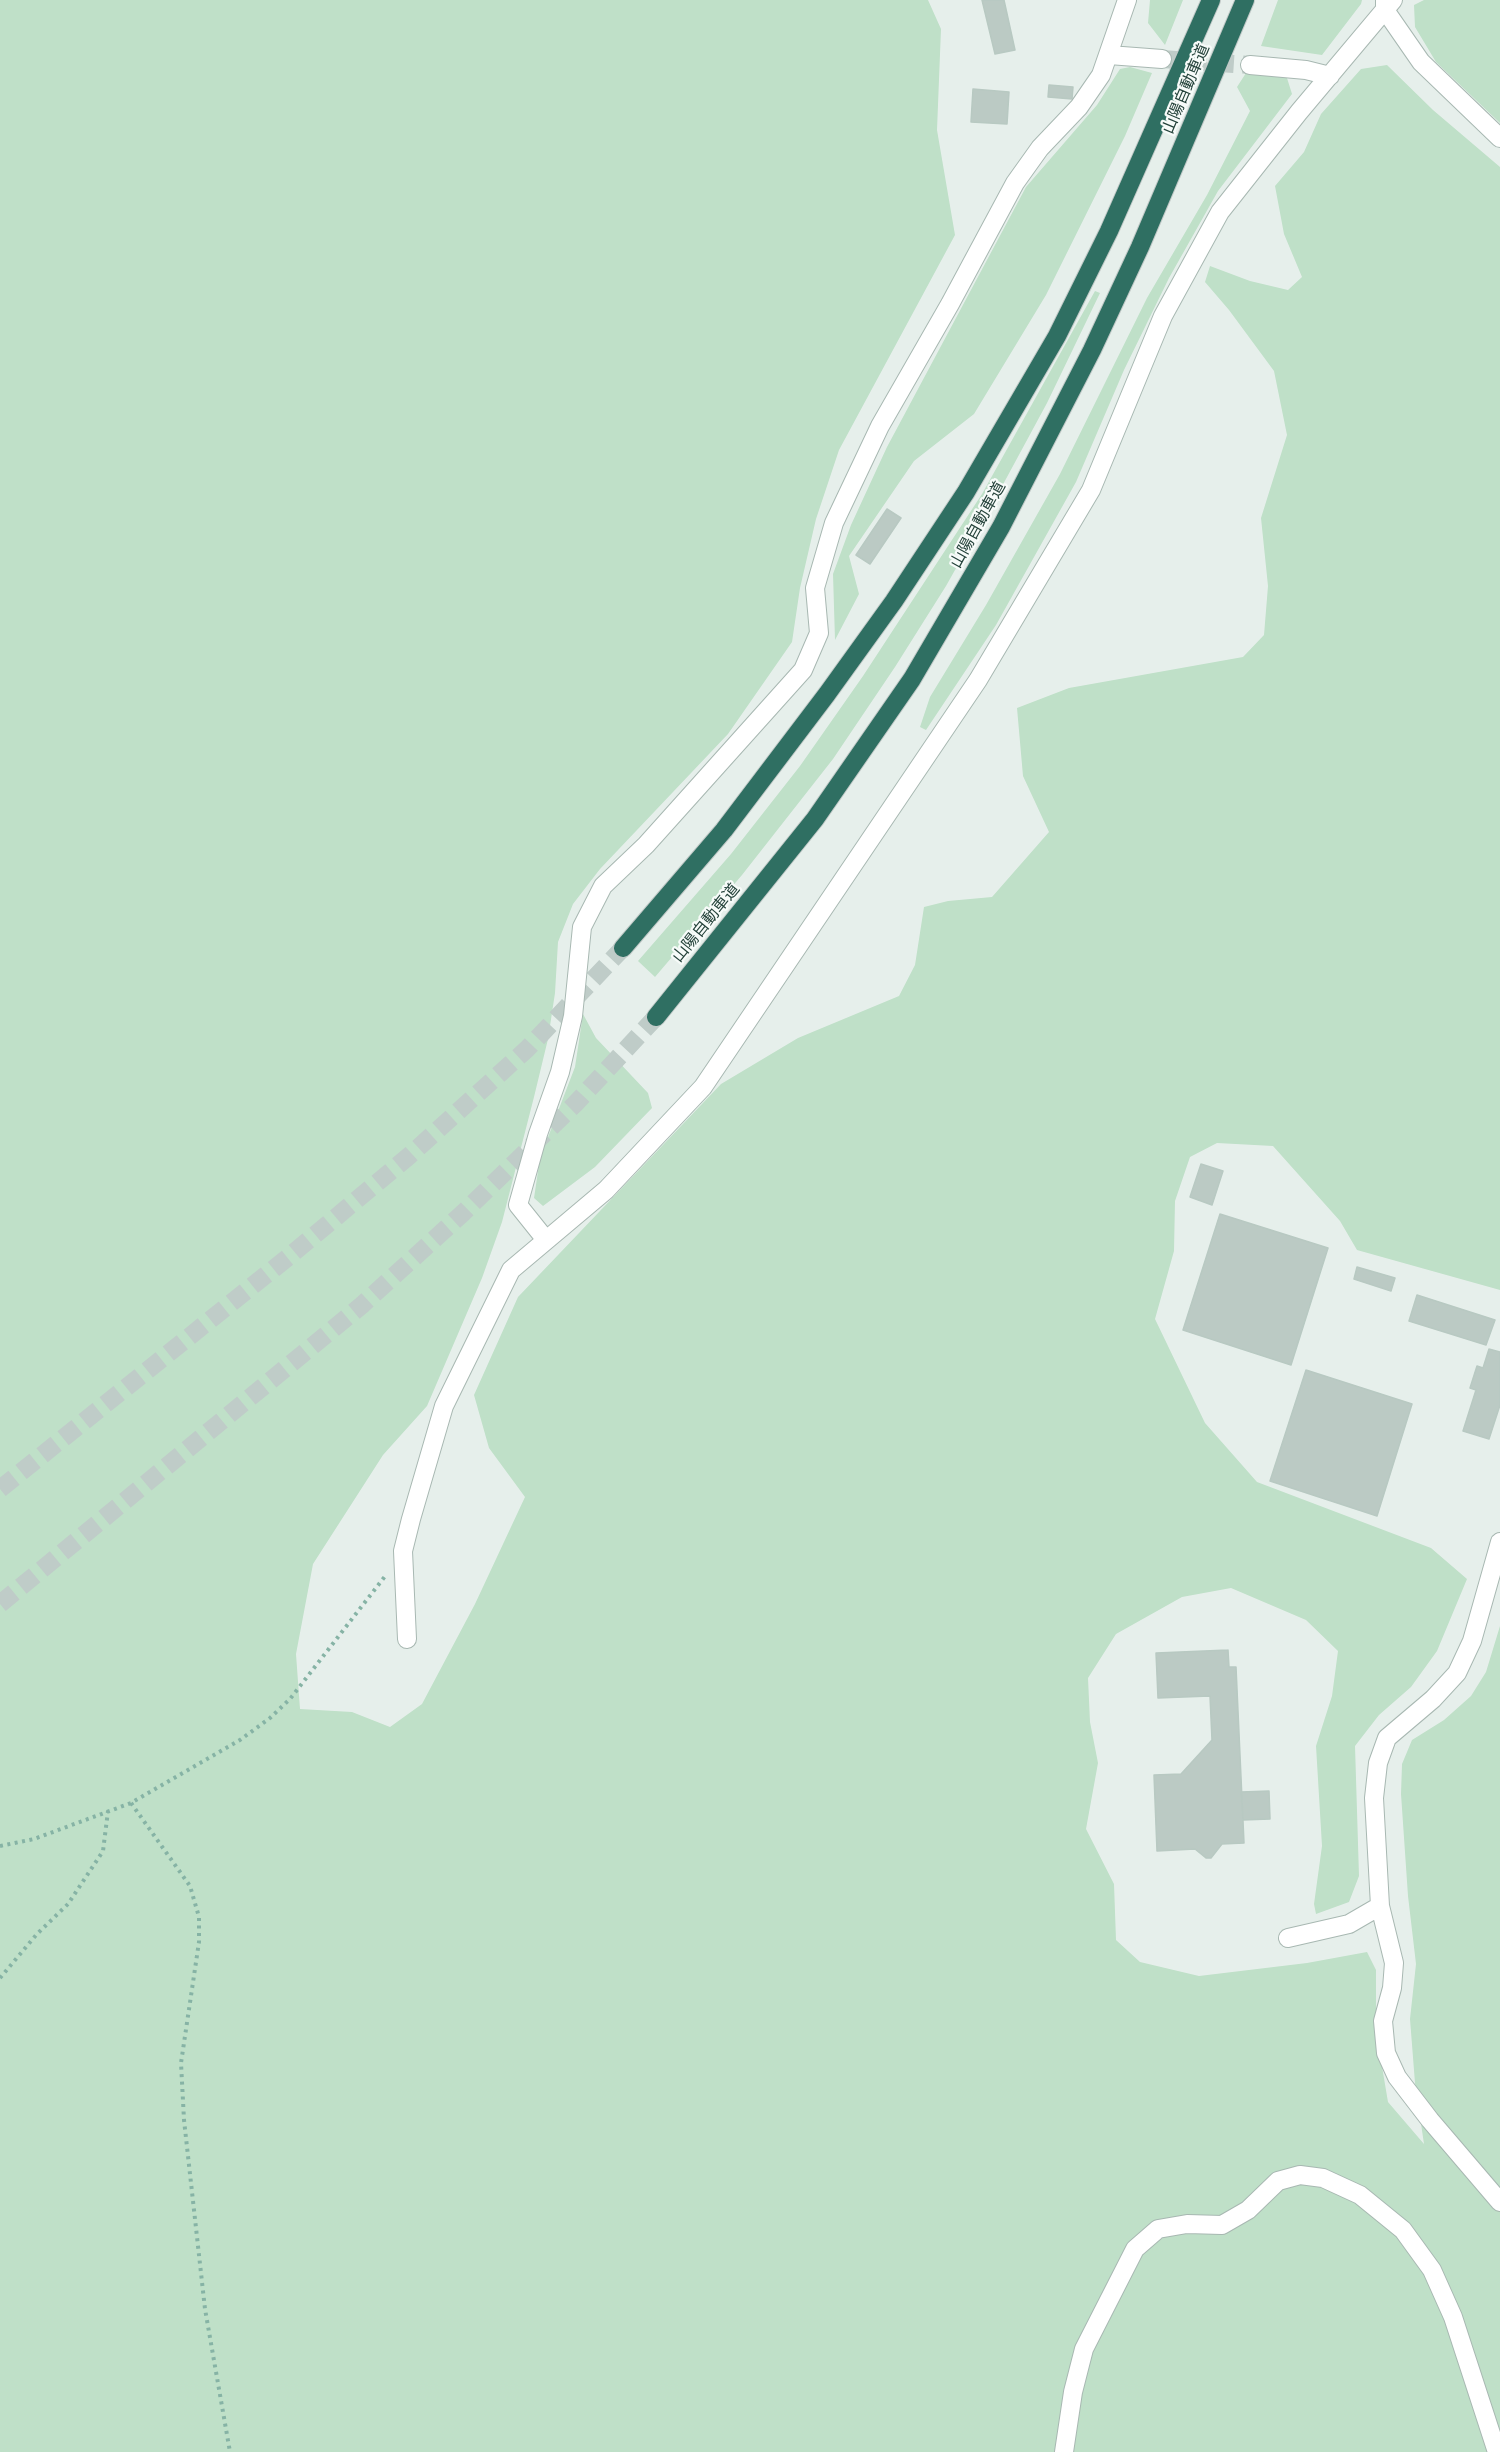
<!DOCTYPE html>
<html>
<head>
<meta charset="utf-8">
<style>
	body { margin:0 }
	canvas { display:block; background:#e6efeb }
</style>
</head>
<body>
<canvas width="1500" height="2452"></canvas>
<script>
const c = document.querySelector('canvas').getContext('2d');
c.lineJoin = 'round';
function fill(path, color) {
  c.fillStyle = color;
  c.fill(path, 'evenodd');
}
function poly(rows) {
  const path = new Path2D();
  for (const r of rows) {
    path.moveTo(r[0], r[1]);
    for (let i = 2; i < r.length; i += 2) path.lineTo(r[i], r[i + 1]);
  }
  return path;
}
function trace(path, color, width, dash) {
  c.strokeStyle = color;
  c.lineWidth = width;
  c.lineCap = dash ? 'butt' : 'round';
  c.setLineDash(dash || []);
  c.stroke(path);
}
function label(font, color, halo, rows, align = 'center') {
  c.font = font + ' Inter,"Noto Sans JP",sans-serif';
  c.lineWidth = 4.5;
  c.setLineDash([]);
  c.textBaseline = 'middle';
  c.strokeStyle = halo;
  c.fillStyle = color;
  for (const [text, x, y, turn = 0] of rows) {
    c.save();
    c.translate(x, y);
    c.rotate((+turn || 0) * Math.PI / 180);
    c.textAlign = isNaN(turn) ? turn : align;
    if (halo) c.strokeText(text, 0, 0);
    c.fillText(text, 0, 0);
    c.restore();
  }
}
fill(poly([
	[0,0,928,0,941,29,937,130,955,235,839,450,816,519,800,588,792,642,728,734,600,869,573,904,558,942,555,993,548,1039,534,1097,502,1222,482,1278,427,1406,383,1455,313,1564,296,1654,300,1709,352,1712,390,1727,422,1704,475,1604,525,1497,489,1448,474,1395,518,1297,721,1084,798,1038,899,996,915,965,924,907,948,901,992,897,1049,832,1023,776,1017,708,1069,688,1243,657,1264,635,1268,586,1261,518,1287,435,1274,371,1229,310,1205,282,1210,266,1250,281,1288,290,1302,277,1284,234,1275,186,1304,152,1321,114,1361,69,1387,65,1433,110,1500,167,1500,1290,1357,1250,1340,1221,1273,1146,1217,1143,1190,1157,1175,1201,1174,1251,1155,1319,1205,1423,1257,1482,1431,1548,1467,1579,1437,1651,1411,1687,1379,1715,1355,1746,1359,1876,1349,1902,1316,1914,1314,1904,1322,1846,1316,1746,1332,1696,1338,1651,1306,1620,1231,1588,1182,1597,1116,1634,1088,1678,1090,1722,1098,1763,1086,1829,1114,1884,1116,1940,1140,1962,1199,1976,1307,1963,1367,1952,1376,1970,1376,2031,1388,2102,1424,2144,1415,2083,1410,2019,1416,1964,1408,1896,1401,1794,1402,1764,1412,1740,1444,1720,1471,1696,1486,1672,1500,1626,1500,2452,0,2452],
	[1150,0,1183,0,1165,45,1148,23],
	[1278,0,1362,0,1361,4,1322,55,1261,46],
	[1424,0,1500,0,1500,123,1436,62,1415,27,1414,5],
	[1130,67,1152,73,1125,136,1046,295,974,414,914,461,849,556,859,594,835,640,833,574,851,525,887,447,1026,187,1097,105,1120,69],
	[1246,73,1287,78,1292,94,1218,191,1169,278,1124,370,1076,482,996,625,926,730,920,727,930,697,986,605,1060,474,1147,298,1207,195,1250,111,1237,87],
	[1095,291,1100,293,1047,403,1000,490,946,586,895,667,833,759,742,875,655,977,638,961,731,854,800,766,863,676,982,494],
	[583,1014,596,1038,648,1093,652,1108,595,1167,543,1206,534,1198,540,1158,575,1067]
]), '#bfe0c8');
const building = poly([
	[982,0,1004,0,1015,50,995,54,982,0],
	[1049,85,1073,87,1072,99,1048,97,1049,85],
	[973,89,1009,92,1007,124,971,122,973,89],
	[887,509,901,518,870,564,856,555,887,509],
	[1201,1164,1223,1171,1212,1205,1190,1197,1201,1164],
	[1220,1214,1328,1248,1291,1365,1183,1330,1220,1214],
	[1357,1267,1395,1278,1391,1291,1354,1279,1357,1267],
	[1417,1295,1495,1320,1486,1345,1409,1321,1417,1295],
	[1489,1349,1500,1352,1500,1405,1489,1439,1463,1431,1476,1390,1470,1388,1477,1366,1483,1368,1489,1349],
	[1306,1370,1412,1404,1377,1516,1270,1481,1306,1370],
	[1228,1650,1229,1667,1236,1667,1244,1843,1222,1844,1211,1858,1206,1858,1195,1849,1157,1851,1154,1775,1181,1774,1212,1740,1210,1696,1158,1698,1156,1653,1228,1650],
	[1269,1791,1270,1819,1243,1820,1241,1792,1269,1791]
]);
fill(building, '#bbcac4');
trace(building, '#b8c9c2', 1.5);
trace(poly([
	[1162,59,1250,65]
]), '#bfccc8', 18, [18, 9]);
trace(poly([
	[0,1489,292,1254,409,1156,527,1049,623,948],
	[0,1604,362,1305,463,1213,575,1104,656,1017]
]), '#bfccc8', 18, [18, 9]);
const street = poly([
	[1385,0,1385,10,1421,62,1500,138],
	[1109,55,1162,59],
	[1250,65,1306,70,1330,76],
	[546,1240,518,1205,538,1134,560,1072,573,1016,582,927,603,886,646,845,803,670,819,633,815,588,834,523,880,426,950,304,1015,183,1040,148,1079,107,1101,75,1127,0],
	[1500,1542,1472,1641,1457,1673,1433,1699,1387,1738,1378,1763,1374,1798,1380,1906,1394,1963,1392,1988,1383,2021,1386,2053,1397,2077,1430,2120,1500,2202],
	[407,1639,403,1551,411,1519,444,1406,511,1270,606,1190,703,1087,978,680,1091,490,1163,316,1220,212,1299,112,1393,0],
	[1288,1938,1349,1924,1380,1906],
	[1064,2452,1073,2392,1084,2349,1135,2249,1158,2229,1187,2224,1222,2225,1248,2210,1278,2181,1300,2175,1323,2178,1360,2195,1403,2230,1432,2270,1453,2317,1497,2452]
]);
const highway = poly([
	[623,948,724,830,827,694,894,601,966,492,1057,336,1109,231,1211,0],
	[656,1017,815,819,912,679,1001,527,1092,350,1140,247,1245,0]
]);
trace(street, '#a8b8b2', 20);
trace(highway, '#c2cac8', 20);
trace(poly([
	[131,1803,190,1886,199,1917,199,1942,181,2063,184,2120,205,2309,230,2452],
	[0,1846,34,1839,131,1803,240,1740,270,1718,290,1699,386,1575],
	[0,1978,37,1934,68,1904,103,1851,108,1811]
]), '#86b3a5', 4, [3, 4.5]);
trace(street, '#fff', 18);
trace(highway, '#2f6f62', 18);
label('16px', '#24423a', '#f7fbf9', [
	["山陽自動車道",1186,89,-67],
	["山陽自動車道",978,525,-61],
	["山陽自動車道",706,923,-51]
]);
</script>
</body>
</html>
